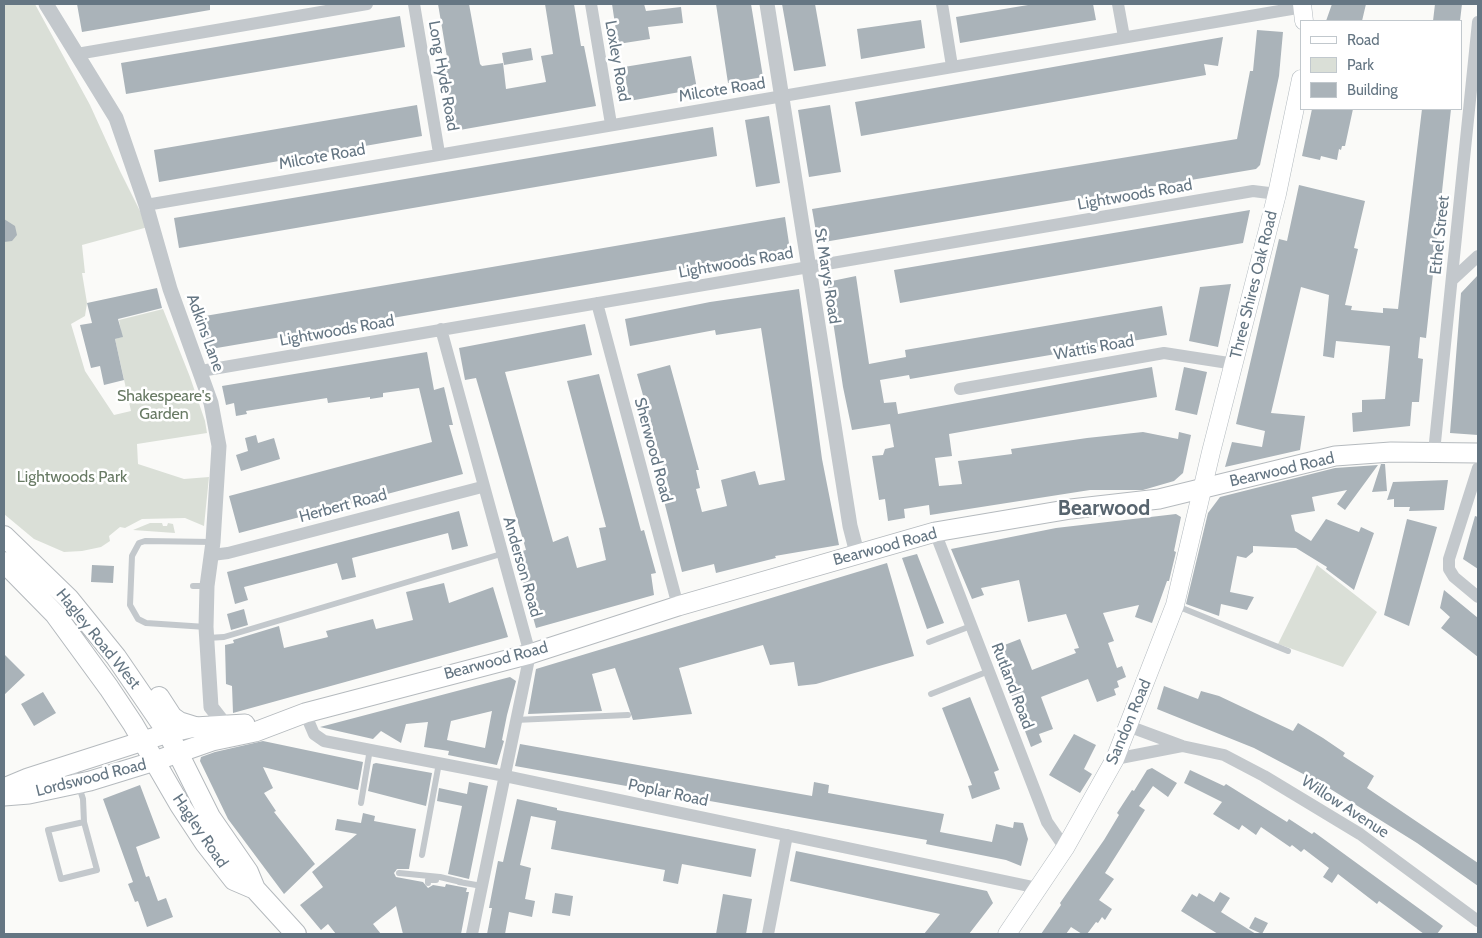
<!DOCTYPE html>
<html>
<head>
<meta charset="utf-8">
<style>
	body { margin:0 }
	#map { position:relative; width:1482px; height:938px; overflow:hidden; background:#fafaf8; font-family:Cabin,sans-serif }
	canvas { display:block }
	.frame { position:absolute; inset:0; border:5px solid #657683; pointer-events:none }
	.legend { position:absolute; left:1300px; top:20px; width:162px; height:90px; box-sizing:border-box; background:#fff; border:1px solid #c1c8cd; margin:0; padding:6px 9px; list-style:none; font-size:15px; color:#657683 }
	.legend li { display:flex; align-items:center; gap:10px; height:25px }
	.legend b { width:25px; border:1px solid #c1c8cd }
</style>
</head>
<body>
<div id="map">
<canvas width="1482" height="938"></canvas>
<div class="frame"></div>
<ul class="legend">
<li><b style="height:6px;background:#fff"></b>Road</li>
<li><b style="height:14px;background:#dadfd7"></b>Park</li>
<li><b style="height:14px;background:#aab3b9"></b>Building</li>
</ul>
</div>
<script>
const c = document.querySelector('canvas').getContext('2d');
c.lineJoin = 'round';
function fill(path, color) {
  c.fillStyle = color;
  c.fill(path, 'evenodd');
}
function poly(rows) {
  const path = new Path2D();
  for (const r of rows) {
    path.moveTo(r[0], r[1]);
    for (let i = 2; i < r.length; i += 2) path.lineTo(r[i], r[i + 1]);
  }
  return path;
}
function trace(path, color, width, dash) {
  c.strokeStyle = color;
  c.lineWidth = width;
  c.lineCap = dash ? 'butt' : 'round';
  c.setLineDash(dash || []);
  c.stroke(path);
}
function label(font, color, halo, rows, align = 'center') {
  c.font = font + ' Cabin,sans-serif';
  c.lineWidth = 5;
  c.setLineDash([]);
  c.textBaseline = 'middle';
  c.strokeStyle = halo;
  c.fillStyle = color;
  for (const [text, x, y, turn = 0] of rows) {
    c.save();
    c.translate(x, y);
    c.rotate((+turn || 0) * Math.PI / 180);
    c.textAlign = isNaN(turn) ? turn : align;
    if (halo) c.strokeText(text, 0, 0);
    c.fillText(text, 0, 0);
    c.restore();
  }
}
fill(poly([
	[4,4,35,4,36,6,90,105,120,171,148,227,82,245,85,273,82,273,87,303,85,316,71,324,85,371,114,415,131,411,115,339,122,337,119,320,163,309,190,377,205,421,207,433,137,444,138,464,184,479,209,477,204,526,185,518,142,519,125,528,120,527,109,536,110,541,101,547,82,551,64,552,34,539,4,514],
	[150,523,162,523,163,526,167,526,168,523,173,524,175,533,133,530],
	[1317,565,1377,612,1343,667,1278,644]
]), '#dadfd7');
fill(poly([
	[77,4,210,4,210,10,82,32],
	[438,4,469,4,480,64,482,66,503,63,506,89,546,82,541,56,553,54,545,4,574,4,581,46,584,46,596,106,454,131,445,69,449,69],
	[612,4,644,4,646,11,681,7,683,23,648,27,650,39,618,44],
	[716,4,751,4,763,77,728,83],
	[782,4,815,4,826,66,794,71],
	[1034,4,1093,4,1096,20,960,43,956,17],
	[1332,4,1366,4,1362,21,1326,21],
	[1435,4,1462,4,1460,21,1433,21],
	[400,16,405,47,126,94,121,63],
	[921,20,925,48,861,59,857,29],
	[1257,30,1283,32,1279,76,1260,165,1256,169,818,243,812,209,1237,139,1250,71,1253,71],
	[1223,37,1218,66,1204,64,1206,75,861,136,855,102],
	[531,48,533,60,504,65,502,53],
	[691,56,697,89,629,101,624,67],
	[417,105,422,136,159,182,154,150],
	[830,105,841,172,809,177,798,110],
	[1312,109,1353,109,1345,146,1342,146,1341,150,1339,149,1337,160,1321,156,1320,160,1302,156],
	[1422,109,1451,109,1426,338,1420,337,1418,358,1423,359,1419,402,1412,402,1410,426,1353,432,1352,413,1362,412,1362,400,1385,399,1390,346,1336,341,1334,358,1323,356,1329,295,1301,287,1271,413,1305,416,1300,450,1225,467,1232,442,1262,447,1265,431,1236,424,1279,239,1287,241,1299,185,1365,201,1354,248,1358,249,1345,305,1352,306,1351,310,1383,313,1383,308,1398,309],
	[769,116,780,183,756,187,745,120],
	[713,127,717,156,179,248,174,218],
	[1250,210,1243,243,900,303,894,270],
	[785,217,790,250,205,350,199,317],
	[4,219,15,226,17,235,12,241,4,242],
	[1478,275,1478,435,1450,433,1461,293],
	[856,276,869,364,906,357,905,350,1162,306,1167,335,910,379,909,375,880,380,884,403,896,402,898,414,1152,367,1157,397,949,434,952,456,935,458,939,486,962,484,958,461,1012,454,1011,449,1087,438,1143,432,1178,439,1179,432,1191,435,1183,473,1174,481,1143,490,1090,490,930,515,929,505,904,509,905,518,888,521,885,499,879,500,872,456,883,455,885,449,894,447,890,424,852,430,843,387,827,282],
	[1231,284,1218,347,1189,341,1200,287],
	[157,288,162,308,118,319,123,337,115,339,124,380,104,385,100,366,91,368,80,325,92,323,87,303],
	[799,289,822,459,839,545,775,556,776,558,716,573,714,564,682,572,662,493,670,491,637,374,670,365,699,470,696,470,700,488,696,489,702,512,727,506,721,480,755,471,759,485,785,480,761,328,716,335,715,330,630,346,625,319,710,302],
	[585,324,592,355,505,372,553,542,568,536,577,568,606,560,599,528,606,527,567,381,599,374,641,531,644,530,656,573,651,574,654,595,536,628,515,553,526,550,476,378,465,380,459,348],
	[427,352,434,390,444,387,453,425,449,425,463,474,239,533,229,496,432,442,419,388,383,393,383,397,370,399,370,397,328,403,327,398,246,411,247,414,236,416,234,403,226,405,222,386],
	[1184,367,1207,372,1197,415,1175,410],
	[256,435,258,443,274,438,280,459,241,471,236,455,248,451,245,438],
	[1381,464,1385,464,1387,491,1372,492],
	[1378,465,1345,510,1337,504,1347,490,1312,497,1315,511,1291,515,1295,531,1311,541,1326,519,1359,532,1361,527,1374,533,1354,590,1326,569,1327,567,1296,548,1253,546,1253,552,1246,558,1237,556,1230,592,1254,597,1247,610,1221,604,1219,616,1186,604,1208,513,1220,497,1335,468],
	[1448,480,1444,510,1409,511,1410,507,1394,507,1394,499,1387,500,1393,482],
	[459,511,468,546,452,550,448,533,352,558,356,577,342,580,337,563,244,587,248,600,235,604,227,572],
	[1176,514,1181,517,1174,551,1176,552,1169,581,1167,581,1152,623,1135,617,1139,605,1103,613,1114,641,1108,643,1117,668,1122,666,1126,677,1117,681,1119,687,1114,689,1116,695,1097,702,1088,679,1041,697,1053,729,1039,734,1042,742,1031,747,994,649,1020,639,1032,670,1076,653,1074,649,1079,648,1066,614,1028,622,1019,580,981,588,984,595,972,599,951,549,1056,528],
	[1475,516,1478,517,1478,569,1463,559],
	[1407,519,1437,527,1409,626,1384,615],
	[917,554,944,623,927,629,902,558],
	[887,563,914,656,816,684,798,686,794,662,770,665,763,645,679,668,692,714,633,720,615,668,592,674,602,711,528,714,536,669],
	[92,565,114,566,113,583,91,582],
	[444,583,449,603,493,587,508,637,233,713,232,686,226,684,225,645,234,643,233,640,279,626,284,648,328,637,326,631,373,619,376,629,413,620,406,592],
	[1444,590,1478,618,1478,657,1441,628,1450,617,1440,608],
	[244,609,248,625,231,630,227,614],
	[4,654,25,675,4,695],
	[510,677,516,681,507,715,502,740,504,741,497,765,448,755,449,751,424,747,428,722,406,724,401,743,381,731,373,739,320,727],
	[492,711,485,748,447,740,451,721],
	[1164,686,1198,699,1201,691,1219,696,1293,731,1298,723,1323,738,1345,753,1343,756,1374,776,1367,788,1478,863,1478,886,1417,843,1324,785,1254,748,1157,709],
	[43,692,56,713,34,726,21,704],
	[970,697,999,770,994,772,1000,789,972,799,968,786,972,785,942,708],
	[1074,734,1096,745,1084,769,1092,774,1080,793,1049,775],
	[263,741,363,762,358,790,263,767,273,788,264,793,276,811,274,812,315,864,284,894,228,819,200,761,201,757,215,752],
	[520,744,812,796,814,782,829,785,828,793,944,814,940,832,992,842,996,824,1013,828,1014,822,1023,823,1028,839,1021,866,1006,860,926,844,927,840,515,766],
	[376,763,432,773,426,806,368,791,373,764],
	[1152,768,1177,783,1168,797,1153,786,1139,806,1145,810,1105,873,1114,879,1099,900,1112,909,1105,920,1102,917,1098,923,1096,922,1087,934,1082,934,1071,927,1066,934,1041,934,1061,905,1060,903,1104,840,1119,815,1117,813,1132,790,1134,791,1147,770],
	[1190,770,1224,786,1226,784,1287,822,1289,819,1312,834,1314,832,1443,926,1437,934,1424,934,1379,901,1377,904,1338,874,1332,883,1323,877,1329,868,1304,849,1301,852,1292,845,1290,847,1261,827,1256,835,1242,825,1239,830,1213,814,1222,802,1184,783],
	[469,782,488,786,469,879,448,874,462,806,437,801,439,788,467,794],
	[140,785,160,838,136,847,146,877,149,876,158,901,166,898,173,917,147,927,138,901,135,902,128,884,133,882,103,799],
	[517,799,557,808,557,810,756,849,751,877,682,864,678,884,663,881,665,870,551,849,556,821,531,816,520,865,531,868,525,899,535,901,532,917,509,912,505,934,487,934,492,908,489,908,498,861,503,862],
	[363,813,375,816,374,821,416,829,409,869,397,869,394,873,396,877,423,882,428,888,433,885,445,887,446,884,467,888,466,892,469,892,461,934,403,934,396,906,373,924,381,934,336,934,328,924,321,930,300,905,323,887,312,872,357,834,335,830,337,819,361,823],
	[796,851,987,891,993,903,969,934,924,934,940,914,790,881],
	[1220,892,1230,898,1221,912,1256,934,1218,934,1181,911,1192,894,1197,897,1199,893,1214,902],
	[555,893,573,896,570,916,552,913],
	[723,894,752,899,746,934,716,934],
	[1255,917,1268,923,1262,934,1249,928]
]), '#aab3b9');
const secondary = poly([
	[1302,4,1304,21],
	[1007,934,1065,848,1115,759,1175,605,1211,452,1277,194,1301,79]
]);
const primary = poly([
	[4,788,28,778,168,733,195,727,245,724],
	[4,796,29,794,90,781,155,761,212,741,255,732,305,713,530,654,678,606,935,532,1071,509,1159,499,1335,456,1391,452,1478,453]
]);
const trunk = poly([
	[4,536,69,599,116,657,168,733,210,817,248,872,255,889,296,934],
	[4,562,55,614,109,688,133,724,180,805,205,843,234,880,255,889],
	[159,697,172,717,179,722,195,727]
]);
trace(secondary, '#b3babf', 19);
trace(primary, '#b5babe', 21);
trace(trunk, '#b4b9bd', 22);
trace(poly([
	[193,586,207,586],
	[1177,606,1288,651],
	[206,627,146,623,138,619,130,605,132,556,139,543,145,541,213,542],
	[207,638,224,637,501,554],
	[929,642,971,626],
	[931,694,989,671],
	[515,720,628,715],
	[72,765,83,799,84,822,97,870,61,879,48,830,84,822],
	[361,803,370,749],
	[422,855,439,763],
	[399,873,440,877,461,882],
	[459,882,482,886],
	[428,883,428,880,436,880]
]), '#c3c8cc', 6);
trace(poly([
	[414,4,439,153],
	[591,4,611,124],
	[942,4,952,66],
	[1118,4,1124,37],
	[77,54,367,4],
	[146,205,1303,7],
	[1452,280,1478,256],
	[597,303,678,606],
	[441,329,530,654,472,934],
	[201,371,1253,191,1277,194],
	[960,389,1164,353,1235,364],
	[1434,452,1478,22],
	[1478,468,1449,559,1449,569,1454,577,1478,597],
	[935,532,1047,822,1065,848],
	[212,555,228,553,482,487],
	[305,713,314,734,324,741,505,776,1038,888],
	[1128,726,1182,746,1224,755,1264,776,1360,834,1478,921],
	[1115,759,1182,746],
	[768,934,787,835]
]), '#c3c8cc', 12);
trace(poly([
	[46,4,116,118,146,205,170,289,211,403,219,446,213,542,207,586,206,627,211,707,225,725],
	[767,4,850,526,857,553]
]), '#c3c8cc', 15);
trace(secondary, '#fff', 18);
trace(primary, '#fff', 19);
trace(trunk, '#fff', 20);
label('16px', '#657683', '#fff', [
	["Loxley Road",617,61,80],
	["Long Hyde Road",443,76,80],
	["Milcote Road",722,90,-9],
	["Milcote Road",322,157,-10],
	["Lightwoods Road",1135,195,-10],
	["Ethel Street",1440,235,-84],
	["Lightwoods Road",736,263,-10],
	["St Marys Road",827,276,81],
	["Three Shires Oak Road",1254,285,-76],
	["Lightwoods Road",337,331,-10],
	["Adkins Lane",205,333,70],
	["Wattis Road",1094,348,-10],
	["Sherwood Road",653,450,75],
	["Bearwood Road",1282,470,-13],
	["Herbert Road",343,506,-15],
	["Bearwood Road",885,547,-15],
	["Anderson Road",522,567,74],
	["Hagley Road West",98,639,51],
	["Bearwood Road",496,661,-15],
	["Rutland Road",1012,686,69],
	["Sandon Road",1129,722,-67],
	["Lordswood Road",91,778,-14],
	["Poplar Road",668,793,12],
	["Willow Avenue",1345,807,33],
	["Hagley Road",200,831,56]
]);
label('16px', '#687a64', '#fff', [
	["Shakespeare's",164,396],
	["Garden",164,414],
	["Lightwoods Park",72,477]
]);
label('bold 21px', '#57646e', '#fff', [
	["Bearwood",1104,509]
]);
</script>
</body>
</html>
